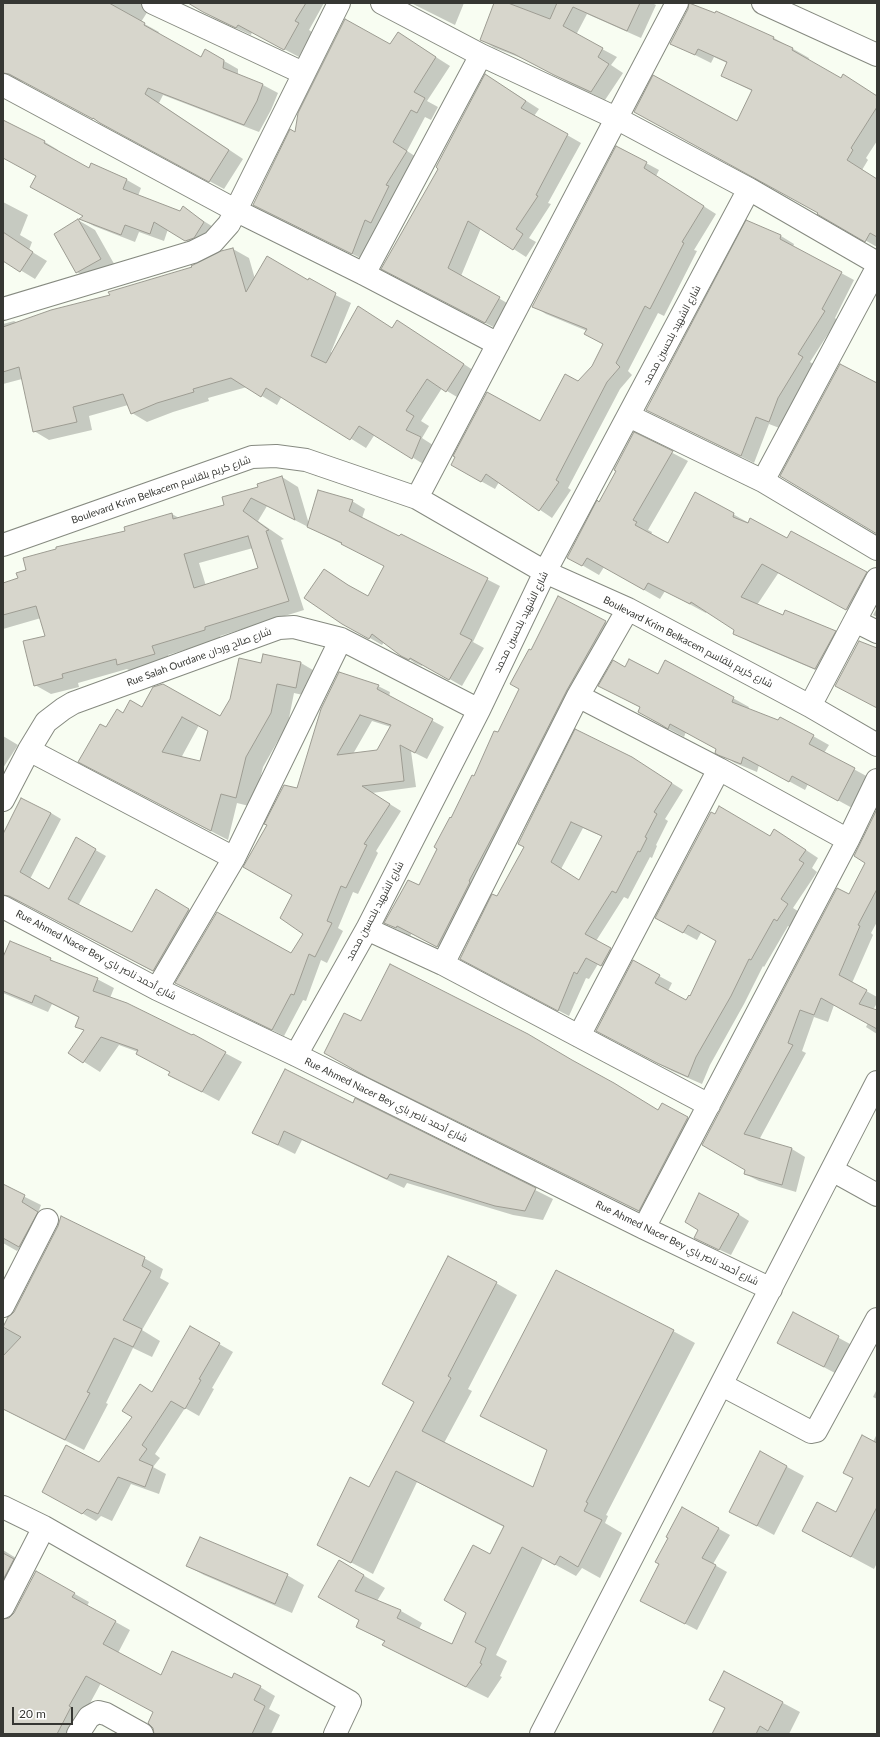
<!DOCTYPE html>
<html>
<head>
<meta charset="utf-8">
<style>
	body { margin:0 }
	#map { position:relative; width:880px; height:1737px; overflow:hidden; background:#f8fdf2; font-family:Lato,sans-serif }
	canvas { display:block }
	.frame { position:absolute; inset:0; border:4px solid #363733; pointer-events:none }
	.scale { position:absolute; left:12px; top:1707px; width:61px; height:18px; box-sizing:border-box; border:2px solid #363733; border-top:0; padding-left:5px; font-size:12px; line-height:14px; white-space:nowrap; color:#363733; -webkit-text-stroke:3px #fff; paint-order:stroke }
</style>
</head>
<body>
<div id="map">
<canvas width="880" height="1737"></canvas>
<div class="frame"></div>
<div class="scale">20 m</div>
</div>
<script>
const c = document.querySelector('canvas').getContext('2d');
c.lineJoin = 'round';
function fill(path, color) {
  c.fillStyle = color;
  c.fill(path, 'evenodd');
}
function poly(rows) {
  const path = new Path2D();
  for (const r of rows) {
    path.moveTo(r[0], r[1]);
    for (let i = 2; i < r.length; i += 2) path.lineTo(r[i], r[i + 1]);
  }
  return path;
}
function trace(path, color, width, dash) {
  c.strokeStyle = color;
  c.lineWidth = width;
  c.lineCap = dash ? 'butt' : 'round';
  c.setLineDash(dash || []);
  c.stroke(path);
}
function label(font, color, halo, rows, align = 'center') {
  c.font = font + ' Lato,Cairo,sans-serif';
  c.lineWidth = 3;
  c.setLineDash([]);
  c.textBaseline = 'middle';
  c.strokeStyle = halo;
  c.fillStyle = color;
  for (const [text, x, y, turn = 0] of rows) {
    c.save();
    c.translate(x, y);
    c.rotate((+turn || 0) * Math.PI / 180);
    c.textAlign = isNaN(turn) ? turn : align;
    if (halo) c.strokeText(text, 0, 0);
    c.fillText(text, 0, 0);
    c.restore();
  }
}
fill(poly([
	[3,3,153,3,141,22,159,32,158,34,201,58,205,50,238,69,238,75,263,85,278,93,271,110,259,132,163,95,159,103,243,159,224,189,25,82,3,79],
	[190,3,324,3,309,30,312,32,299,57,252,32,251,35,218,20],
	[411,3,464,3,455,25],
	[495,3,652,3,656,5,641,38,587,14,576,35,617,57,611,65,623,73,605,100,569,83,529,61,495,48,481,40],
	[690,3,715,15,716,13,774,38,809,58,808,61,841,79,877,96,877,141,866,158,868,160,862,170,877,179,877,247,819,214,738,122,752,91,722,76,727,63,714,57,711,63,671,43,689,9],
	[398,33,450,66,427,101,438,107,431,120,425,117,407,151,421,160,366,261,254,204,295,133,390,45],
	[486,75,539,109,534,116,581,143,548,203,551,204,529,238,536,242,526,257,481,228,461,276,512,306,499,330,395,276,439,169],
	[3,120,45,142,58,150,58,151,89,169,92,164,127,180,141,188,138,196,180,212,183,208,218,230,199,249,168,229,164,241,139,232,135,242,94,226,81,219,85,216,37,176,3,157],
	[646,163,659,170,656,176,716,214,694,250,697,251,664,316,658,313,628,371,632,375,620,389,568,488,571,490,552,518,499,482,495,489,452,465,541,423,593,366,604,344,587,331,546,314,533,306],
	[3,202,28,215,20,235,32,242,29,250,47,261,35,279,7,262,3,257],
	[78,220,95,230,117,269,94,282,77,272],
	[747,222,781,236,794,244,793,247,854,280,835,318,837,320,810,362,816,366,782,429,769,424,754,463,647,410],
	[233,249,249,258,255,279,308,281,351,303,331,352,332,353,373,316,393,329,398,321,479,374,462,400,442,388,421,421,429,426,422,438,436,447,428,467,375,434,366,448,282,396,277,405,247,387,208,398,209,401,173,412,147,422,132,413,128,405,89,416,92,430,49,440,34,431,22,379,3,384,3,324,14,321,18,323,111,295,193,267],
	[634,433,688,461,648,530,652,532,651,535,668,544,695,493,749,523,858,569,874,578,863,618,779,572,757,605,784,616,835,632,851,641,832,677,750,642,734,633,736,629,707,611,706,613,665,591,660,599,604,567,599,575,568,557,618,471],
	[282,477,298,487,309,524,352,501,365,509,362,518,400,538,401,535,500,586,473,642,484,648,462,686,423,664,422,666,415,663,384,642,382,645,356,630,325,570,368,598,385,566,267,506,258,521,284,539,281,540,304,610,220,636,221,639,168,655,170,663,134,673,127,669,78,683,79,687,51,694,35,685,46,636,41,618,3,629,3,584,19,579,126,532,172,514,179,518,225,505],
	[253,548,259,569,206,586,199,563],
	[559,597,620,630,452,955,412,933,410,936,385,923,419,886,451,820,498,734,520,688,532,651],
	[877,608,877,617,873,615],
	[264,655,301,663,318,673,312,697,294,693,288,723,263,767,253,807,237,803,228,840,96,771,106,729,123,714,142,708,220,718,262,664],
	[199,725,209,731,200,762,181,758],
	[666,661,749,707,748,709,813,736,829,745,824,753,870,778,854,809,808,784,805,790,759,765,757,772,735,763,716,752,717,749,686,732,684,737,654,721,641,708,615,694,626,668,658,675],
	[378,686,390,692,389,697,444,727,427,759,411,751,416,787,372,793,401,811,376,851,378,853,358,894,353,892,338,928,343,931,327,963,321,960,306,1001,303,1000,284,1036,176,983,292,954,304,933,293,894,298,790],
	[372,721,391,727,378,751,353,754],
	[3,736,18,745,3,768],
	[643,765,683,790,665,819,668,821,656,845,657,846,652,858,650,857,628,899,624,897,596,941,621,956,613,972,598,964,589,979,586,978,569,1016,472,965,497,898,525,847],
	[583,828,603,837,580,881,561,869],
	[877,811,877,922,871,933,873,935,852,983,877,997,877,1003,873,1010,877,1011,877,1034,866,1027,868,1023,834,1005,828,1022,814,1017,802,1051,806,1053,759,1140,792,1149,805,1157,796,1192,759,1181,745,1174,746,1169,703,1145,849,895,867,862],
	[51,813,61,819,30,879,49,890,76,839,106,856,78,906,133,934,167,897,199,916,164,977,20,902,13,900,3,895,3,841],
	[770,837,788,838,818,858,812,868,817,872,793,908,801,913,791,928,788,926,764,967,763,966,744,1004,710,1065,702,1084,672,1071,610,1038,659,976,672,983,668,991,686,1002,690,997,717,940,702,931,697,940,669,925],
	[3,956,50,959,61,965,97,979,114,988,110,998,225,1053,242,1062,219,1101,170,1075,171,1072,138,1052,119,1045,100,1072,70,1053,85,1031,77,1027,80,1018,52,1004,48,1012,3,993],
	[362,1023,578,1064,662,1114,663,1104,701,1126,652,1218,382,1084],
	[356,1100,553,1199,543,1220,513,1215,407,1183,404,1188,302,1140,295,1154,253,1133,353,1104],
	[3,1186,41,1205,38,1213,54,1222,36,1256,20,1247,17,1251,3,1243],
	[738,1214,749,1221,731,1255,707,1244],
	[144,1258,163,1269,160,1278,169,1283,142,1330,160,1341,152,1357,133,1348,106,1403,108,1404,84,1450,3,1409,3,1331,9,1318],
	[496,1283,517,1295,468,1389,472,1391,444,1443,533,1489,548,1451,481,1415,673,1331,695,1343,606,1515,608,1516,605,1523,622,1533,600,1578,582,1568,576,1576,543,1558,496,1655,507,1661,500,1676,502,1677,488,1698,405,1657,384,1645,385,1642,357,1627,360,1620,339,1561,385,1588,377,1601,401,1611,422,1623,419,1629,452,1645,504,1527,417,1482,373,1574,318,1545,369,1488],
	[793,1313,850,1344,835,1373,789,1349],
	[191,1328,233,1352,212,1388,214,1389,199,1416,185,1408,155,1454,160,1458,153,1467,166,1474,159,1494,131,1484,112,1521,101,1516,96,1521,56,1499,99,1463,153,1393],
	[877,1389,877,1399,873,1397],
	[877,1434,877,1563,874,1569,803,1531,836,1513],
	[761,1453,804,1476,774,1535,748,1521],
	[683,1509,730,1535,713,1564,727,1572,697,1630,653,1607],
	[3,1550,29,1566,5,1616,6,1620,10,1619,15,1614,36,1572,89,1602,87,1606,130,1630,118,1653,162,1677,233,1679,260,1687,275,1696,269,1709,280,1715,271,1734,155,1734,154,1712,101,1683,83,1716,76,1734,3,1734],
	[187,1566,287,1575,304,1585,292,1613,204,1575],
	[783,1703,800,1712,789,1734,713,1734]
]), '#0003');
const building = poly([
	[3,3,109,3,145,23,144,25,201,57,205,49,224,60,223,68,263,84,257,101,244,125,148,88,145,94,229,150,209,182,100,123,93,118,93,119,9,74,3,73,3,3],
	[188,3,306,3,295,21,299,23,284,50,238,25,236,28,203,12,188,3],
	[494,3,508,3,550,19,557,3,640,3,627,31,573,7,563,26,603,48,598,57,609,64,591,92,554,75,514,54,480,40,494,3],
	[689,3,715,13,716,11,774,37,773,39,793,48,792,50,841,78,843,74,877,96,877,107,851,148,853,150,847,160,877,179,877,237,870,233,865,242,817,214,818,213,634,112,653,75,737,121,752,90,721,76,727,62,698,49,695,55,670,44,688,9,689,3],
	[345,19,390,44,398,32,436,57,414,92,425,98,417,113,411,110,393,142,407,151,386,185,389,186,371,223,365,220,352,254,253,205,290,129,295,132,298,113,345,19],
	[485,74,526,101,521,108,568,134,536,195,538,196,516,229,523,234,513,250,468,221,448,268,500,297,485,323,381,269,438,169,436,167,485,74],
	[3,120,45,141,44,143,89,168,91,163,127,179,123,189,180,211,183,206,204,222,194,238,185,241,154,222,150,234,125,225,121,235,79,219,83,216,30,187,36,176,3,158,3,120],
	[616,146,647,162,644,168,704,206,682,242,684,243,650,309,645,306,616,363,620,367,607,382,556,480,559,482,539,511,486,474,481,482,451,465,455,457,453,456,487,392,540,421,565,374,578,381,592,366,603,344,584,334,587,329,532,307,616,146],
	[78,219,101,259,76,273,54,234,78,219],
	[746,220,781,235,780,239,842,272,822,309,825,311,798,354,803,357,778,398,769,422,756,417,741,456,646,410,746,220],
	[3,232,33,252,20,272,3,261,3,232],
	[233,248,246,292,267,256,308,280,309,278,336,293,311,356,326,363,358,306,392,328,397,320,464,364,446,392,427,379,406,411,414,416,406,430,421,437,412,459,359,426,350,440,266,388,261,397,231,378,193,389,194,392,157,403,131,414,123,394,73,407,77,422,33,432,19,367,3,372,3,327,51,310,110,295,108,292,192,267,191,266,221,251,233,248],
	[840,364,877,383,877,534,780,476,840,364],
	[634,432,673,451,633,520,637,522,635,525,668,543,695,492,734,513,733,517,748,523,750,518,787,538,791,531,867,572,846,610,762,564,741,597,783,615,785,610,836,631,815,669,733,634,734,630,691,602,690,604,648,583,644,590,587,558,582,566,567,558,597,500,599,502,616,471,614,470,634,432],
	[282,476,295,520,251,498,243,511,269,530,266,531,289,601,205,627,205,630,152,646,155,654,117,665,116,659,62,674,63,678,34,686,23,641,45,636,36,606,3,615,3,583,18,578,16,573,26,570,23,558,56,549,56,547,125,531,124,527,172,513,173,519,224,505,222,497,258,487,257,484,282,476],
	[248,536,258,568,194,588,184,554,248,536],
	[318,490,353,500,349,511,399,536,401,534,488,578,460,634,472,640,449,680,410,658,409,660,401,656,372,634,369,639,342,624,304,598,324,569,348,585,368,596,384,566,341,544,342,543,307,527,318,490],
	[558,596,606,621,567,690,495,832,469,881,470,882,437,947,397,926,396,928,384,923,408,880,419,885,437,849,434,847,450,817,451,818,472,775,474,776,494,731,498,732,519,689,510,684,529,649,531,650,558,596],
	[859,641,877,648,877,708,835,686,859,641],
	[263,654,301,662,296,688,277,684,271,713,246,757,236,798,221,794,211,831,78,762,100,724,106,727,117,709,123,713,130,700,142,707,153,687,163,684,220,716,230,699,239,658,261,663,263,654],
	[182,717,208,731,200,761,162,752,182,717],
	[629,659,658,674,665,660,734,697,732,702,778,720,780,717,814,735,809,744,855,768,838,801,792,776,789,782,743,757,741,764,718,755,715,753,716,749,670,724,668,729,660,724,638,712,640,707,598,686,613,660,625,667,629,659],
	[339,672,379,685,377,689,433,719,415,753,400,745,404,781,362,786,390,804,364,844,367,845,346,888,341,886,327,921,332,923,315,957,309,954,294,995,291,994,272,1030,175,983,217,912,291,953,303,934,280,918,292,895,243,867,267,825,264,824,284,785,297,788,321,709,339,672],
	[360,715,391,725,377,750,337,755,360,715],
	[575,729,632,757,672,783,654,812,657,814,645,837,647,838,640,852,638,851,616,893,612,891,585,934,611,948,601,966,586,958,577,974,574,972,558,1011,460,959,492,894,497,896,524,847,518,844,575,729],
	[571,822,602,836,579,880,551,862,571,822],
	[21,798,51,813,20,872,49,889,76,837,96,849,68,899,132,932,156,889,189,909,153,971,9,896,3,895,3,834,21,798],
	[719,806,770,836,774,829,806,850,799,860,804,863,781,899,788,904,777,921,774,919,751,960,749,959,731,996,696,1057,688,1077,657,1063,596,1031,633,960,660,975,655,983,686,1000,689,995,690,996,716,941,688,925,683,933,655,918,711,812,715,814,719,806],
	[877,809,877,889,858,925,860,926,839,975,867,990,859,1004,877,1010,877,1029,821,998,814,1015,800,1010,788,1043,793,1045,744,1134,792,1148,782,1185,744,1174,745,1170,702,1145,837,888,849,894,865,863,854,856,877,809],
	[10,941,51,958,50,960,98,978,93,991,127,1003,192,1035,193,1034,226,1052,202,1092,168,1075,170,1072,136,1054,138,1050,101,1037,83,1063,68,1053,84,1030,75,1027,79,1017,35,995,32,1003,3,991,3,957,10,941],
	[390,964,528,1034,572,1060,614,1083,658,1110,662,1103,688,1117,639,1211,367,1077,324,1053,344,1013,361,1021,390,964],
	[285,1069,353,1103,355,1098,536,1188,525,1211,495,1206,390,1174,387,1179,284,1131,278,1145,252,1133,285,1069],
	[3,1184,25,1195,22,1202,38,1212,19,1247,3,1238,3,1184],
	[699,1193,739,1214,719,1250,694,1238,698,1230,685,1222,699,1193],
	[61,1216,145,1257,142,1266,151,1271,123,1320,142,1329,133,1347,114,1338,87,1392,90,1393,65,1440,3,1409,3,1356,21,1337,3,1327,8,1317,14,1312,58,1226,61,1216],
	[448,1256,497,1282,448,1376,451,1378,422,1431,533,1487,547,1450,480,1416,556,1270,674,1330,586,1502,588,1503,584,1511,602,1520,578,1567,560,1556,555,1565,522,1547,475,1642,486,1648,480,1663,482,1664,466,1687,382,1645,385,1641,356,1627,359,1620,318,1597,339,1560,364,1575,355,1591,401,1610,397,1618,452,1644,466,1613,444,1600,473,1545,490,1554,504,1526,396,1471,351,1563,317,1545,350,1477,369,1487,414,1402,382,1384,448,1256],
	[793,1312,839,1336,824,1367,777,1343,793,1312],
	[190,1326,220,1343,199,1379,201,1380,185,1409,171,1401,142,1445,147,1449,139,1460,153,1466,145,1487,118,1477,98,1514,87,1509,82,1514,42,1492,66,1445,99,1462,132,1417,122,1411,140,1384,152,1392,190,1326],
	[862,1435,877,1443,877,1507,851,1557,802,1531,817,1502,836,1512,853,1478,843,1473,862,1435],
	[760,1451,787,1466,757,1526,729,1512,760,1451],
	[682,1507,719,1528,702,1558,716,1565,685,1624,640,1601,659,1564,655,1562,668,1538,666,1537,682,1507],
	[200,1537,288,1574,275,1604,186,1566,200,1537],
	[3,1553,14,1559,3,1580,3,1553],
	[36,1571,75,1593,72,1597,116,1621,103,1644,161,1675,172,1651,232,1678,234,1673,261,1686,254,1700,265,1706,252,1734,154,1734,153,1728,148,1723,153,1712,86,1676,69,1706,71,1707,57,1734,3,1734,3,1619,9,1618,14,1613,36,1571],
	[724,1671,783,1702,768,1731,760,1726,756,1734,712,1734,725,1708,709,1700,724,1671]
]);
fill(building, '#d7d6cc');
trace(building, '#9d9c92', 1);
const minor = poly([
	[153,3,303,73],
	[382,3,481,55,616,118,749,189,877,263],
	[763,3,877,55],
	[3,85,235,210,364,274,498,344],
	[364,274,481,55],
	[3,309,193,252,213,242,229,224,339,3],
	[629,416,763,481,877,549],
	[763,481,877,268],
	[417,498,677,3],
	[3,545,252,457,276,456,306,460,417,498,545,572,628,609,810,706,877,745],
	[855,621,877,632],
	[578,696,719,769,848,840],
	[810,706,877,579],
	[29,750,234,858],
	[3,800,29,750,46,722,63,709,73,703,279,628,294,627,341,639,479,710],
	[3,907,157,989,296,1055,644,1228,771,1289],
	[367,929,443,964,709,1105],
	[443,964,578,696,628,609],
	[157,989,234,858,341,639],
	[579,1036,719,769],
	[296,1055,367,929,479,710,545,572,749,189],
	[832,1170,877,1195],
	[644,1228,848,840,877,780],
	[3,1306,47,1220],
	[722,1385,811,1432,816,1431,877,1319],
	[3,1507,44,1527,350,1702,335,1734],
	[3,1607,44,1527],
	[78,1734,89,1717,98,1712,106,1714,142,1734],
	[541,1734,877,1082]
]);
trace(minor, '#868a80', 24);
trace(minor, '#fff', 22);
label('10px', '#363733', '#fff', [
	["شارع الشهيد بلحسين محمد",672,335,-62],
	["Boulevard Krim Belkacem شارع كريم بلقاسم",161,490,-19],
	["شارع الشهيد بلحسين محمد",521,622,-64],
	["Boulevard Krim Belkacem شارع كريم بلقاسم",688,642,27],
	["Rue Salah Ourdane شارع صالح وردان",199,657,-20],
	["شارع الشهيد بلحسين محمد",375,911,-62],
	["Rue Ahmed Nacer Bey شارع أحمد ناصر باي",96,955,28],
	["Rue Ahmed Nacer Bey شارع أحمد ناصر باي",386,1100,26],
	["Rue Ahmed Nacer Bey شارع أحمد ناصر باي",677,1243,26]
]);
</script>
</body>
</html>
